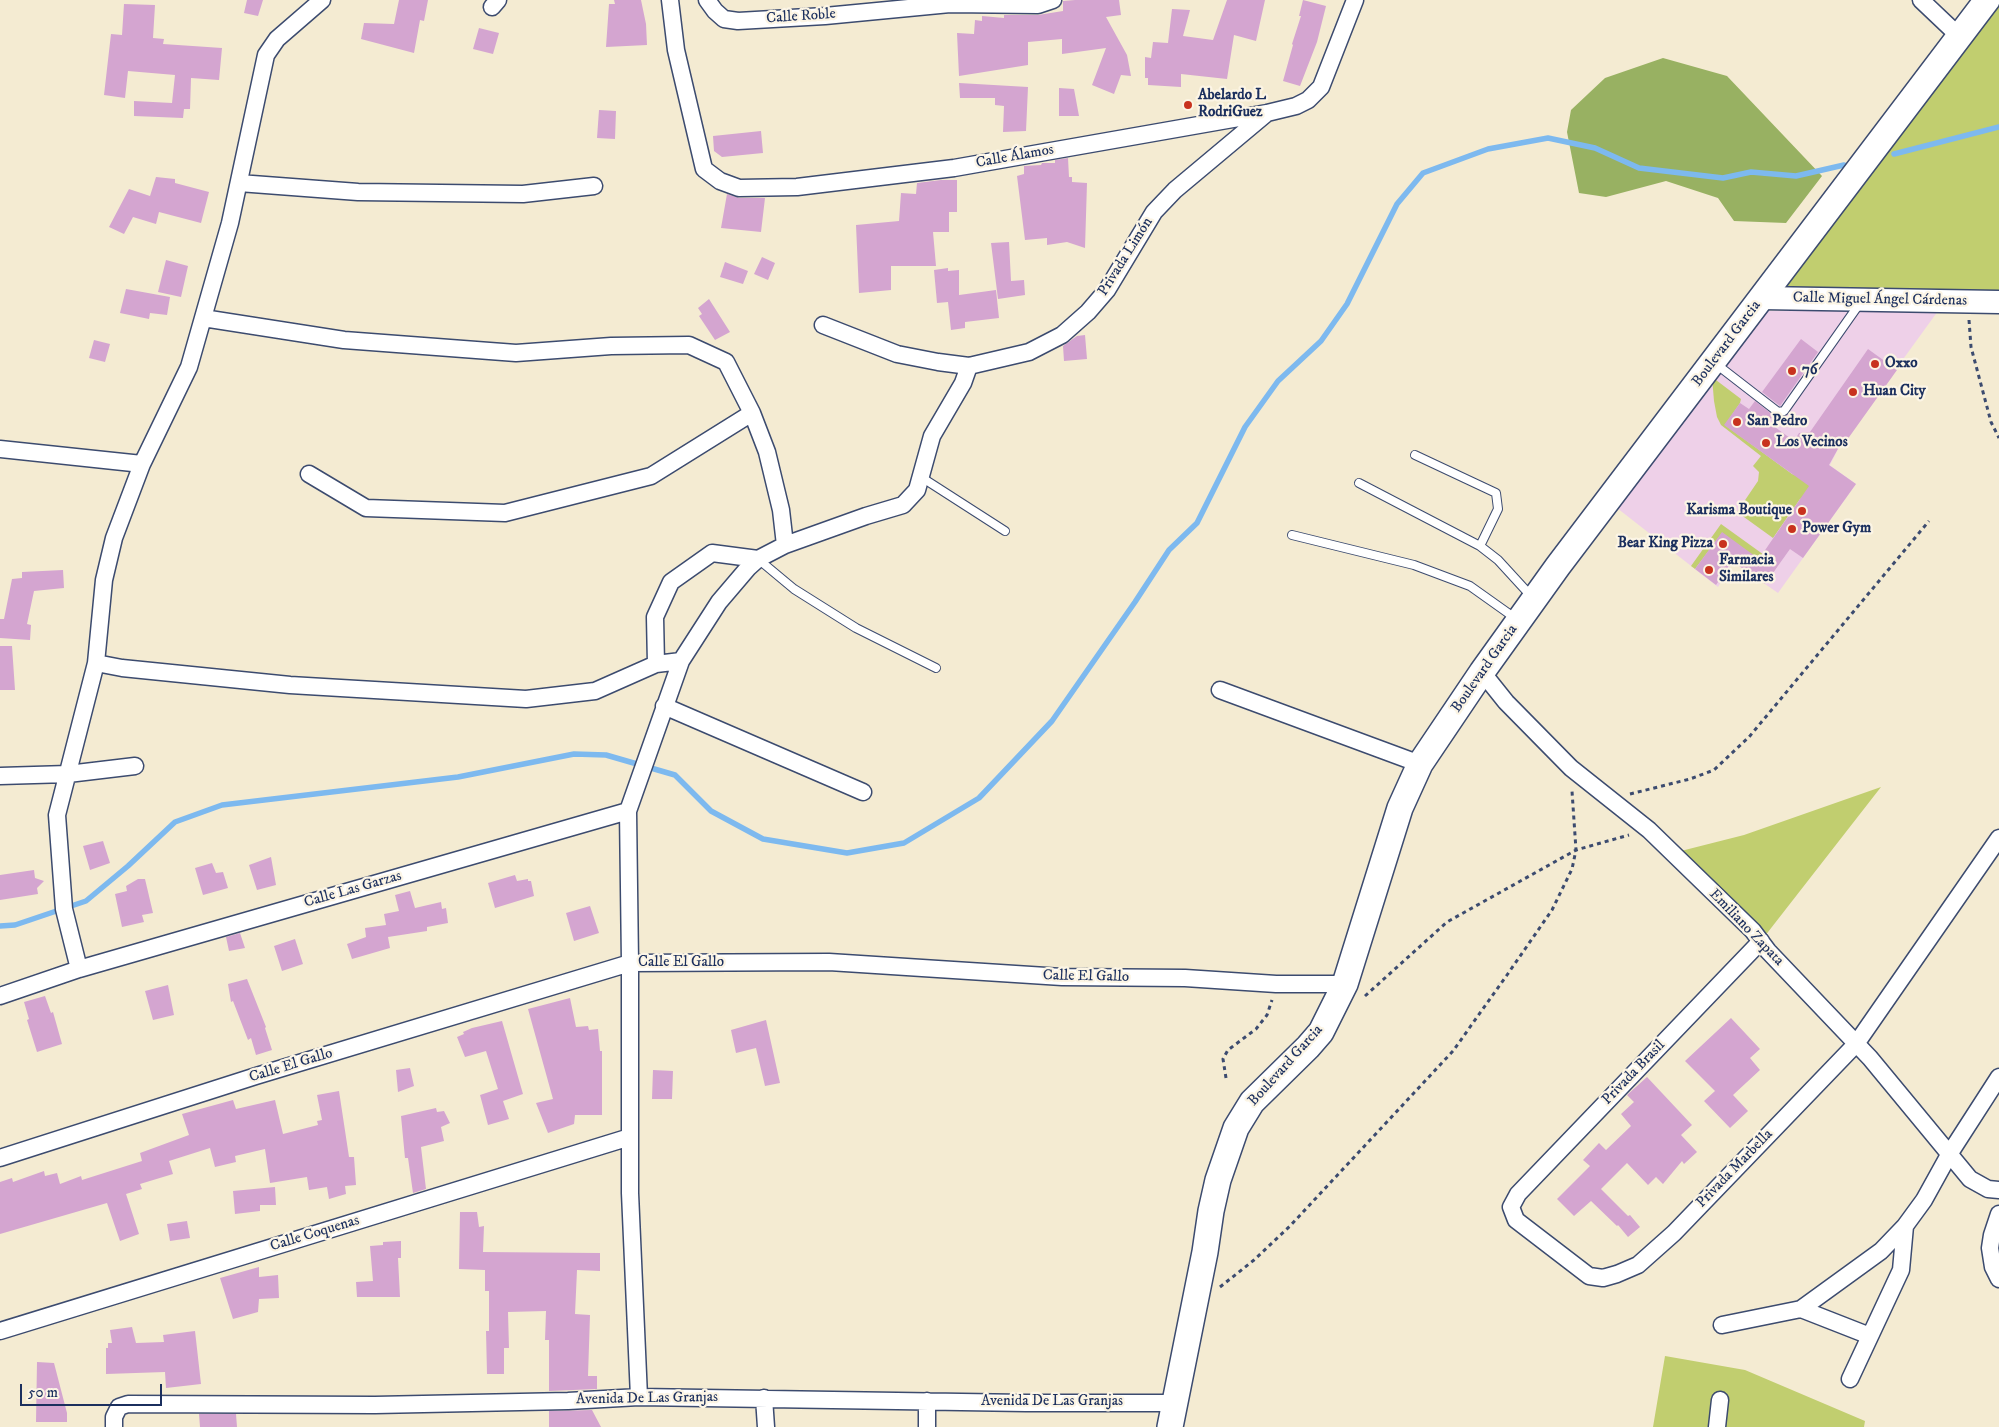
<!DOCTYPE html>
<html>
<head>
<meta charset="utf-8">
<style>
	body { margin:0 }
	#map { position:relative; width:1999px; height:1427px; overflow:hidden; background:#f4ebd2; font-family:"IM FELL DW Pica",serif }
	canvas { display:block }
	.scale { position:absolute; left:20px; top:1384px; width:142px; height:22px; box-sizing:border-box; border:2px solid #1b2f5e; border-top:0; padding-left:6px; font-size:15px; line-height:18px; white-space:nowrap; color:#1b2f5e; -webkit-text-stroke:4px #fcf5e5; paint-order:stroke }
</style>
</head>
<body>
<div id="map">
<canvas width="1999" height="1427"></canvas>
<div class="scale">50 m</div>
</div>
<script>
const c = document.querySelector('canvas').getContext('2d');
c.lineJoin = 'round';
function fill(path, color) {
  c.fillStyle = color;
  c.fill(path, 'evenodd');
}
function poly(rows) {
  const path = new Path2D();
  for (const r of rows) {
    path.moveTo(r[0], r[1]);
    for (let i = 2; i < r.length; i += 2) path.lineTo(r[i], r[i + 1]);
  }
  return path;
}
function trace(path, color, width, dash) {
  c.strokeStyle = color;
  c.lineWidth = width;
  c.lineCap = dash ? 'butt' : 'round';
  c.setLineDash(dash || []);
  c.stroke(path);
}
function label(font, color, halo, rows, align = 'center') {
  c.font = font + ' "IM FELL DW Pica",serif';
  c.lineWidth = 4.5;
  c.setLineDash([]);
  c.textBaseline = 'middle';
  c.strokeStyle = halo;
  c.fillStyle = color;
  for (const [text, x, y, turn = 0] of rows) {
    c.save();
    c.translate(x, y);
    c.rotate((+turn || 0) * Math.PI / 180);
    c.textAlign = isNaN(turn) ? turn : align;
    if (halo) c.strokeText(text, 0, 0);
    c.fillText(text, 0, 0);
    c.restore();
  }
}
fill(poly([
	[1762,311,1938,311,1838,449,1830,465,1828,464,1856,484,1778,593,1733,562,1718,587,1617,508]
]), '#eed0e8');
fill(poly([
	[1999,0,1999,298,1772,293],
	[1712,377,1741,399,1740,403,1725,425,1792,474,1830,490,1800,499,1773,538,1737,512,1758,481,1759,472,1753,466,1761,456,1721,425,1717,417,1714,401],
	[1721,524,1778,565,1774,571,1722,533,1695,569,1691,566],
	[1881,787,1761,941,1673,853,1744,835],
	[1665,1356,1745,1370,1865,1421,1864,1427,1653,1427]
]), '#c1ce6f');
fill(poly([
	[1663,58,1727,76,1822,176,1786,223,1734,221,1718,198,1666,181,1606,197,1579,193,1567,132,1571,110,1605,78]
]), '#98b162');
trace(poly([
	[1894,154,1999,127],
	[0,926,15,925,86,901,128,866,175,822,222,805,458,777,574,754,606,755,675,775,711,811,763,839,847,853,904,843,979,798,1052,721,1135,602,1169,550,1197,523,1245,427,1278,381,1321,341,1347,304,1397,204,1423,173,1488,149,1548,138,1595,148,1639,168,1723,178,1751,172,1796,176,1844,165]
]), '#7db9ef', 5.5);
fill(poly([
	[247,0,263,0,258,16,244,13],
	[399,0,428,0,424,21,420,20,414,53,361,39,364,23,394,24],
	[614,0,641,0,646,24,647,45,606,47,609,4,615,4],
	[1075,0,1119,0,1121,15,1106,17,1127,55,1131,76,1121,75,1114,94,1092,85,1106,48,1062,54,1062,39,1028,42,1028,65,959,76,957,33,974,34,975,20,982,21,982,16,1004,18,1004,15,1038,15,1063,11,1063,1],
	[1227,0,1265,0,1256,41,1234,35,1227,79,1181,74,1181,87,1148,85,1148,78,1145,78,1145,57,1151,58,1153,42,1168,43,1172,9,1190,10,1183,36,1213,40],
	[1303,0,1326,6,1317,42,1300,86,1283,81,1293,45,1292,44,1301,16,1299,16],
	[124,4,155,5,153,38,164,39,163,44,222,48,219,80,191,78,190,109,184,109,183,118,134,116,134,101,172,103,175,75,128,71,125,98,104,95,111,34,122,35],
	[479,28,499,33,493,54,473,49],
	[959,83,1028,87,1026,131,1003,132,1004,106,995,105,995,98,960,98],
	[1059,88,1074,89,1079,116,1059,116],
	[599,110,616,111,615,139,597,138],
	[761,131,763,153,722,157,714,151,713,136],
	[1068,158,1069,177,1072,177,1072,182,1087,183,1085,248,1067,242,1047,245,1047,238,1025,240,1017,176,1024,174,1024,166,1041,165,1042,163,1055,163,1055,160],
	[156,177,175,179,175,183,209,192,201,223,159,212,156,224,133,217,124,234,109,227,129,189,150,196],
	[941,180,957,180,957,212,949,212,949,232,933,232,936,266,891,266,891,290,859,293,856,225,899,221,901,193,916,194,917,183],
	[727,194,739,198,765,198,761,232,721,228],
	[1009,242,1011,281,1024,280,1025,295,998,299,991,243],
	[762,257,775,263,768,280,754,274],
	[166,260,188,266,181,297,158,292],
	[725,262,748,271,743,284,720,277],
	[948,268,948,271,959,270,959,295,996,290,999,318,965,322,965,328,951,330,948,302,937,303,934,270],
	[126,289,170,297,167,315,150,313,149,319,120,313],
	[709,299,730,332,715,340,699,316,702,314,698,308],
	[1085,335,1087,359,1064,361,1063,346,1077,336],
	[1801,339,1818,352,1780,406,1762,392],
	[94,340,110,344,105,362,89,358],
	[1868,349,1897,370,1847,440,1844,438,1829,465,1856,484,1803,558,1790,549,1765,584,1732,561,1716,585,1695,569,1722,532,1759,559,1809,486,1724,425,1740,403,1749,409,1755,401,1773,415,1768,422,1794,441,1799,433,1810,432],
	[63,570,64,588,34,591,27,624,31,625,30,640,0,638,0,619,4,619,12,579,22,578,22,572],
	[0,646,12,646,15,690,0,690],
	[103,841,110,863,90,870,83,846],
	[271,857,276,885,257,890,249,865],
	[212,863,216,873,223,872,228,888,203,895,195,868],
	[34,870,35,878,44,881,37,888,38,894,0,900,0,875],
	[515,875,517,881,528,879,528,881,531,881,534,896,495,908,488,883],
	[138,879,145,879,153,913,142,915,144,922,122,927,115,894,127,891,126,886],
	[410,891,415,908,441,902,442,909,446,908,448,923,427,927,427,931,388,937,390,948,352,959,347,944,366,937,365,928,386,925,384,914,399,911,395,895],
	[590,906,599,933,574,941,566,913],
	[240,933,245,948,229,951,226,937],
	[295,939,303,964,282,971,274,946],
	[247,979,266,1027,265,1028,272,1050,256,1055,251,1038,248,1040,233,1001,231,1002,228,984],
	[168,985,174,1015,153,1020,145,991],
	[45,996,51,1013,53,1012,62,1044,37,1052,27,1020,29,1019,24,1002],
	[570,998,576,1027,588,1026,589,1030,598,1029,600,1051,602,1051,602,1115,575,1115,574,1124,548,1133,536,1103,553,1099,528,1009],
	[1731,1018,1760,1049,1750,1058,1760,1070,1733,1095,1748,1111,1730,1128,1704,1101,1715,1091,1685,1061],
	[766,1020,780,1083,765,1086,756,1048,736,1053,731,1030],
	[502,1021,523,1094,503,1101,509,1119,488,1125,480,1095,498,1089,486,1051,465,1057,457,1037,464,1034,463,1032,472,1028],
	[410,1068,414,1086,398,1092,396,1070],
	[653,1070,673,1071,672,1099,652,1099],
	[1647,1077,1692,1125,1681,1135,1697,1152,1684,1164,1682,1161,1663,1184,1656,1177,1648,1185,1627,1163,1601,1189,1628,1216,1630,1215,1640,1227,1628,1237,1618,1225,1623,1220,1617,1226,1591,1201,1574,1216,1557,1199,1590,1166,1583,1160,1599,1143,1606,1150,1631,1126,1621,1114,1634,1102,1627,1095],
	[339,1091,349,1157,354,1157,356,1185,345,1186,346,1194,329,1199,327,1187,309,1190,307,1177,270,1183,265,1149,235,1156,236,1162,215,1167,210,1148,169,1161,173,1174,140,1184,142,1189,126,1194,139,1234,120,1241,107,1203,0,1234,0,1182,12,1178,13,1182,44,1171,45,1176,57,1173,60,1184,81,1176,82,1180,142,1161,140,1153,189,1135,182,1114,233,1100,236,1109,275,1100,283,1134,318,1125,317,1121,322,1120,317,1095],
	[436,1108,437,1112,444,1111,450,1123,441,1127,444,1141,421,1147,426,1189,413,1193,408,1158,405,1158,401,1116],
	[275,1187,276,1205,260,1205,260,1211,235,1214,233,1191],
	[460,1212,477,1212,479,1227,484,1226,483,1252,600,1253,600,1271,577,1270,575,1314,590,1315,588,1376,597,1376,597,1389,549,1391,549,1340,545,1340,546,1311,508,1312,509,1348,504,1348,504,1374,487,1374,486,1331,489,1331,489,1291,485,1291,485,1270,459,1269],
	[187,1221,190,1238,170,1241,167,1224],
	[401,1241,401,1258,398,1258,400,1297,357,1297,356,1282,373,1281,370,1246,383,1245,383,1242],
	[259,1267,259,1277,278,1275,279,1298,259,1299,258,1312,233,1319,220,1278],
	[132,1327,136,1343,164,1342,163,1335,195,1331,201,1384,166,1388,165,1372,106,1374,106,1348,108,1348,108,1343,112,1343,110,1330],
	[37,1362,54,1363,67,1413,67,1422,36,1422],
	[592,1410,601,1427,549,1427,549,1411],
	[199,1414,236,1414,237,1427,200,1427]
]), '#d4a5d0');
const lane = poly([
	[1716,364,1778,412,1784,411,1860,303],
	[1415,455,1496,493,1498,509,1480,546],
	[921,477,1005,531],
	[1359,483,1480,546,1498,560,1531,596],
	[1292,535,1414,565,1470,586,1515,618],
	[758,559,794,589,856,628,936,668]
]);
const street = poly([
	[670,0,676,50,704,169,720,181,739,188,797,187,954,168,1267,113,1296,106,1308,100,1321,87,1355,0],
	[707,0,715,11,724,19,738,21,825,16,950,4,1038,5,1053,0],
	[1921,0,1960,37],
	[492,7,498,0],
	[239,183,358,192,523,194,594,186],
	[203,318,344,340,516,353,611,346,689,345,726,362,752,413,767,452,781,510,785,545],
	[823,325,897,354,938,362,969,366,1029,352,1062,335,1088,312,1107,290,1154,212,1175,190,1267,113],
	[0,449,142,464],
	[309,474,366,508,505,513,651,476,752,413],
	[96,663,122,668,290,685,526,699,595,691,656,664,681,661],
	[656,664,655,617,671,582,712,553,758,559],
	[1482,672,1506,702,1571,768,1649,830,1753,931,1768,951,1870,1058,1970,1179,1988,1189,1999,1190],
	[1220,690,1420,764],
	[664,706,863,792],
	[0,776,68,774,135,766],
	[1761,941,1518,1194,1511,1207,1516,1220,1589,1276,1603,1278,1617,1274,1638,1265,1674,1233,1856,1044,1999,838],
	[79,969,64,909,57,815,96,663,104,580,114,538,142,464,189,367,230,223,266,55,277,39,322,0],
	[0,996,79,969,628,811],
	[0,1158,256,1076,630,963,829,962,1062,977,1185,978,1276,984,1345,984],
	[1999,1214,1992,1235,1990,1248,1993,1267,1999,1279],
	[1801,1309,1870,1336],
	[1722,1325,1801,1309,1881,1251,1905,1226,1924,1200,1950,1153,1999,1077],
	[0,1331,630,1137],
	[1850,1379,1901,1270,1905,1226],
	[639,1397,630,1193,630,963,628,811,681,661,719,602,748,568,758,559,785,545,866,516,903,505,917,490,932,436,963,383,969,366],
	[764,1398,766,1427],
	[927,1401,927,1427],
	[114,1427,114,1417,119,1407,128,1404,375,1405,568,1401,639,1397,1026,1403,1175,1403],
	[1717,1427,1720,1400]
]);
const secondary = poly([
	[1762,298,1999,302]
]);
const primary = poly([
	[1170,1427,1205,1252,1211,1211,1218,1180,1236,1128,1252,1102,1308,1047,1321,1032,1345,984,1400,808,1420,764,1482,672,1558,566,1987,0]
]);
trace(lane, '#3c4b6f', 10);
trace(street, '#3c4b6f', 19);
trace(secondary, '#3c4b6f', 25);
trace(primary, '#3c4b6f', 28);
trace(poly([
	[1969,320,1971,347,1991,422,1999,438],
	[1630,794,1690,779,1714,770,1749,737,1929,521],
	[1365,996,1447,922,1576,850,1629,835],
	[1226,1078,1223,1059,1228,1050,1256,1029,1267,1015,1272,1000],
	[1220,1287,1254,1260,1290,1226,1453,1051,1507,975,1552,910,1572,869,1576,850,1572,791]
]), '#3c4b6f', 3, [4, 4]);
trace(lane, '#fff', 8);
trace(street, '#fff', 16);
trace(secondary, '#fff', 22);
trace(primary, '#fff', 25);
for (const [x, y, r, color] of [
	[1188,105,5,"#c8321e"],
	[1875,364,5,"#c8321e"],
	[1792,371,5,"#c8321e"],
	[1853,392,5,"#c8321e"],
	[1737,422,5,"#c8321e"],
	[1766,443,5,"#c8321e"],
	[1802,511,5,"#c8321e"],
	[1792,529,5,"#c8321e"],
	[1723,544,5,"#c8321e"],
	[1709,570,5,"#c8321e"]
]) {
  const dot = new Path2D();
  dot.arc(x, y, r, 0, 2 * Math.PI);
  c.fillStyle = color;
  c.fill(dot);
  trace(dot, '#fcf5e5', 2);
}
label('15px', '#1b2f5e', '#fcf5e5', [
	["Calle Roble",801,17,-4],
	["Calle Álamos",1015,157,-10],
	["Privada Limón",1126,257,-58],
	["Calle Miguel Ángel Cárdenas",1880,300,1],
	["Boulevard Garcia",1727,344,-53],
	["Boulevard Garcia",1485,669,-55],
	["Calle Las Garzas",353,890,-16],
	["Emiliano Zapata",1746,928,46],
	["Calle El Gallo",681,963],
	["Calle El Gallo",1086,977,1],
	["Calle El Gallo",291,1066,-17],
	["Boulevard Garcia",1286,1066,-48],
	["Privada Brasil",1634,1073,-46],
	["Privada Marbella",1735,1169,-46],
	["Calle Coquenas",315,1234,-17],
	["Avenida De Las Granjas",647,1399,-1],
	["Avenida De Las Granjas",1052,1402]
]);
label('bold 15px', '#1b2f5e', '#fcf5e5', [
	["Abelardo L",1198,96],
	["RodriGuez",1198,113],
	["Oxxo",1885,364],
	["76",1802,371],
	["Huan City",1863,392],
	["San Pedro",1747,422],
	["Los Vecinos",1776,443],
	["Karisma Boutique",1792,511,"right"],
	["Power Gym",1802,529],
	["Bear King Pizza",1713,544,"right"],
	["Farmacia",1719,561],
	["Similares",1719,578]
], 'left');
</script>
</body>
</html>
